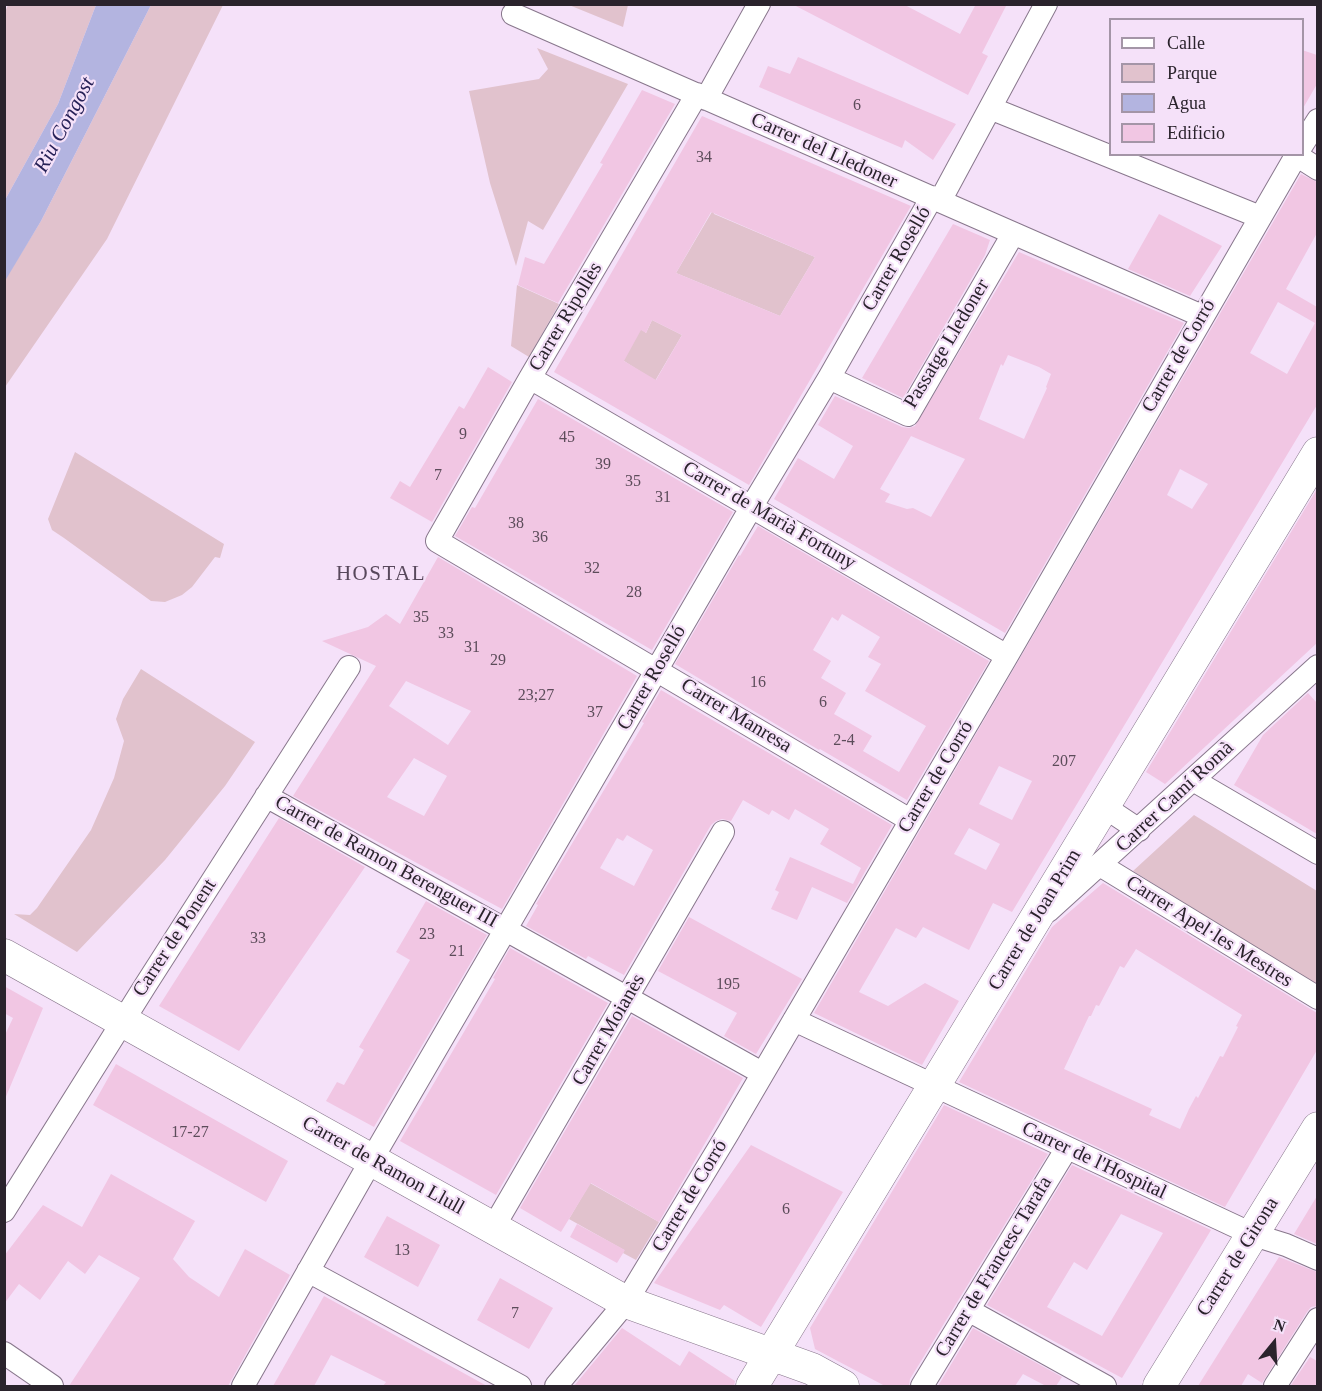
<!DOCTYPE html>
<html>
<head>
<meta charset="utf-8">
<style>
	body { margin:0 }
	#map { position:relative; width:1322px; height:1391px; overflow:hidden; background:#f5e1f9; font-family:"Times New Roman",serif }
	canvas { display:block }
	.frame { position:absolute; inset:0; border:6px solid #2a232c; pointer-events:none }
	.legend { position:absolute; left:1109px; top:18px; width:195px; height:138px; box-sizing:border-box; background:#f5e1f9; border:2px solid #a495a7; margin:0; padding:8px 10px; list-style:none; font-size:18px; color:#2a232c }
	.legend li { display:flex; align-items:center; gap:12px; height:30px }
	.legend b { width:30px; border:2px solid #a495a7 }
	.north { position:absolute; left:1244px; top:1313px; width:60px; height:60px; -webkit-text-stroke:4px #f5e1f9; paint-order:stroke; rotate:18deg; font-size:16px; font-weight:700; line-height:24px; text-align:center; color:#2a232c }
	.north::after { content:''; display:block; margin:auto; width:21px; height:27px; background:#2a232c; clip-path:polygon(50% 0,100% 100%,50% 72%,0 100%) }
</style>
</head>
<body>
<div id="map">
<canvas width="1322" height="1391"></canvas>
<div class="frame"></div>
<ul class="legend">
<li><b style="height:8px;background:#fff"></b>Calle</li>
<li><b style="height:16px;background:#e1c2cd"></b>Parque</li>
<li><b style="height:16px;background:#b3b4e0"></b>Agua</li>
<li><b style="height:16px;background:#f1c6e3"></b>Edificio</li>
</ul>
<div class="north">N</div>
</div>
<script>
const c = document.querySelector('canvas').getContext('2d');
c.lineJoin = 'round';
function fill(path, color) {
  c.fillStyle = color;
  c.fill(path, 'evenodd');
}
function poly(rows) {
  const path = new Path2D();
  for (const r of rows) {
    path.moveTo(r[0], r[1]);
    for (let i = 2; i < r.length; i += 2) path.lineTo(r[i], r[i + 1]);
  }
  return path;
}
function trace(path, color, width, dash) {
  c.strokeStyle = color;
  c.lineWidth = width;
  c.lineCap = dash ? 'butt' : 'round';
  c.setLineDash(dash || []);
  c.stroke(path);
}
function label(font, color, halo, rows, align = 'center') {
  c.font = font + ' "Times New Roman",serif';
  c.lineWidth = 4.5;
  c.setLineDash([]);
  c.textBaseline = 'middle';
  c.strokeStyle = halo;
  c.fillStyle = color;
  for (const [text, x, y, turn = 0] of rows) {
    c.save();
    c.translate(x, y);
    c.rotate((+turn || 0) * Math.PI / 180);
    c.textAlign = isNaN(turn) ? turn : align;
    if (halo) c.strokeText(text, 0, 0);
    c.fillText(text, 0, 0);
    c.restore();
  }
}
fill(poly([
	[8,5,96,5,58,104,5,200,5,12],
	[151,5,223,5,107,239,5,387,4,281,41,221],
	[569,5,628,5,623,27],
	[537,48,628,84,543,230,528,221,516,266,490,183,469,91,539,79,548,69],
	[713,210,714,214,815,257,780,316,676,273],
	[517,285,559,304,529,357,511,346],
	[619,311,646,333,652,320,682,335,655,381,624,361],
	[75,452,224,544,220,558,215,557,192,587,182,595,165,602,151,601,64,538,52,530,48,519],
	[141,669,255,742,225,786,165,860,77,952,14,914,30,915,37,908,91,830,114,778,124,741,116,719,123,699],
	[1194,815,1317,891,1317,985,1133,871],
	[590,1183,659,1222,636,1260,623,1253,624,1250,569,1219]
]), '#e1c2cd');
fill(poly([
	[96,5,151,5,41,221,5,281,5,200,58,104]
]), '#b3b4e0');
fill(poly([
	[792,4,903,4,960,34,976,4,1007,4,982,53,988,56,968,95],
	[1302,50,1317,55,1317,84,1302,110],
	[798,57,956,124,933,160,905,140,902,148,759,87,768,66,790,74],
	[642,90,675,104,558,303,518,285,525,257,544,264,603,164,600,163],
	[702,116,911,206,749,485,554,372],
	[711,212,815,257,780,316,676,273],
	[652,320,682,335,656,380,624,361,641,330,646,333],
	[1301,174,1317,182,1317,233,1286,289,1317,307,1317,405,1012,912,993,903,969,950,923,927,916,938,896,928,859,992,888,1006,925,983,959,1001,922,1065,814,1013],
	[1278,302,1315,323,1287,374,1250,353],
	[1180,469,1208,484,1192,509,1167,495],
	[999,766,1032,781,1012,820,979,804],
	[969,828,1000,844,986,870,954,854],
	[1159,214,1222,246,1190,296,1128,269],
	[953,224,990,240,985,255,903,398,862,378],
	[1019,252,1184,323,1005,633,774,499,798,458,834,479,853,446,818,425,835,396,902,427,909,428,915,426],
	[1008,355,1039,367,1051,374,1046,387,1047,388,1024,439,979,419,1001,364,1003,366],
	[911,436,965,459,931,517,913,508,907,509,885,502,890,494,880,489],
	[488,367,512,382,432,522,390,498,400,481,410,487,459,406,464,409],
	[538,399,733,512,652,650,455,536,472,507,475,508],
	[1317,489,1317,643,1165,784,1146,772],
	[758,526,989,661,907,800,820,749,819,750,675,664,739,555,740,556],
	[842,614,880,637,868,657,881,664,865,691,926,726,899,772,863,751,872,736,834,714,846,693,821,678,831,661,813,650,832,617,838,621],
	[438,557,637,676,502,909,293,796,376,666,322,641,368,627,386,614,400,624],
	[406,681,471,711,448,745,389,706],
	[414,758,447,776,424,816,387,797],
	[661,690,892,825,847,903,812,887,797,920,771,909,779,892,775,890,790,857,853,884,861,868,820,844,829,829,795,809,789,820,772,810,769,815,743,800,731,821,722,819,716,821,711,825,624,975,588,956,586,959,526,926,538,905,536,904,644,723,642,722],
	[627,835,653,850,634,886,600,868,617,838,623,841],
	[1308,693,1317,703,1317,834,1234,785,1263,735],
	[279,818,365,867,239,1051,159,1006],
	[1103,883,1317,1013,1317,1050,1225,1207,959,1082,1052,927],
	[1136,949,1242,1015,1236,1026,1238,1027,1223,1057,1220,1056,1198,1098,1196,1096,1189,1109,1180,1129,1149,1115,1152,1109,1064,1069,1089,1016,1091,1016,1096,1005,1099,1006,1120,966,1124,968],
	[426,901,487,935,374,1127,326,1101,337,1082,344,1085,364,1050,359,1047,410,960,396,952],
	[689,917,802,979,756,1054,724,1036,737,1013,658,971],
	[510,948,608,1003,496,1195,400,1141,495,979,493,978],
	[4,986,43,1008,5,1099,4,1037,13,1018,4,1013],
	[632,1016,743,1078,659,1222,591,1183,561,1232,520,1208],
	[116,1064,288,1161,266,1202,93,1105],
	[944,1105,1048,1154,910,1379,909,1386,885,1386,815,1349,810,1328],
	[751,1145,843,1192,761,1327,724,1305,720,1310,654,1283],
	[1072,1165,1211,1230,1122,1378,987,1305],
	[1121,1214,1163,1233,1102,1336,1047,1307,1074,1262,1087,1270],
	[111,1174,195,1221,173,1259,189,1277,219,1297,245,1249,290,1275,228,1386,69,1386,140,1278,99,1255,85,1274,68,1261,40,1300,19,1284,4,1304,4,1256,43,1205,82,1227],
	[1317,1196,1317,1244,1294,1234],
	[387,1216,440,1245,418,1287,364,1257],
	[577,1224,625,1250,617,1263,570,1237],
	[1279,1257,1317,1272,1317,1306,1311,1307,1307,1312,1262,1383,1248,1374,1241,1386,1198,1386],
	[500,1278,553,1308,529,1349,477,1320],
	[324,1296,487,1386,383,1386,386,1382,331,1355,314,1386,273,1386],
	[622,1328,680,1366,689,1351,735,1381,734,1386,574,1386],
	[973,1328,1062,1377,1056,1386,1046,1386,1023,1374,1015,1386,938,1386],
	[1310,1357,1317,1361,1317,1386,1291,1385]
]), '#f1c6e3');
const street = poly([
	[513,14,1202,316],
	[697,94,530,378,437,541,910,820],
	[706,99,759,4],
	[990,108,1260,217],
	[1302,145,1318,120],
	[1296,155,1318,169],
	[940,201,1046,4],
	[530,378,1007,656],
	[829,378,908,415,1013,234],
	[1193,780,1318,853],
	[266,796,762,1073],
	[1103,806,1139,830],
	[1100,865,1318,998],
	[1048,911,1318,666],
	[794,1020,1254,1235,1286,1245,1318,1259],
	[4,1211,145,986,349,667],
	[493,1228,723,832],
	[308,1271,520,1386],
	[968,1310,1105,1386],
	[4,1353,52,1386],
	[243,1386,372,1159,752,506,829,378,932,197],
	[556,1386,626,1302,728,1133,1007,656,1297,154],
	[922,1386,1067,1148],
	[1275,1386,1318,1319]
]);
const secondary = poly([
	[4,955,626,1302,812,1369,843,1386],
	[752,1386,1318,453],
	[1159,1386,1318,1128]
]);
trace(street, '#88778c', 24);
trace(secondary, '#88778c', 33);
trace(street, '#fff', 22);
trace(secondary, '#fff', 32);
label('16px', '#5c4c5a', null, [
	["6",857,106],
	["34",704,158],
	["9",463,435],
	["45",567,438],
	["39",603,465],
	["7",438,476],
	["35",633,482],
	["31",663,498],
	["38",516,524],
	["36",540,538],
	["32",592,569],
	["28",634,593],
	["35",421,618],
	["33",446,634],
	["31",472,648],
	["29",498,661],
	["16",758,683],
	["23;27",536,696],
	["6",823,703],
	["37",595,713],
	["2-4",844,741],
	["207",1064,762],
	["23",427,935],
	["33",258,939],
	["21",457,952],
	["195",728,985],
	["17-27",190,1133],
	["6",786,1210],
	["13",402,1251],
	["7",515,1314]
]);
label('20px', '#2a232c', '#f5e1f9', [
	["Carrer del Lledoner",824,151,24],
	["Carrer Roselló",897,259,-60],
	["Carrer Ripollès",566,317,-59],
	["Passatge Lledoner",947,344,-59],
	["Carrer de Corró",1179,356,-60],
	["Carrer de Marià Fortuny",769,516,30],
	["Carrer Roselló",652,678,-60],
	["Carrer Manresa",736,716,31],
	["Carrer de Corró",936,777,-59],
	["Carrer Camí Romà",1175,797,-43],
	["Carrer de Ramon Berenguer III",386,862,29],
	["Carrer de Joan Prim",1035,920,-59],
	["Carrer Apel·les Mestres",1209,932,32],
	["Carrer de Ponent",175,938,-57],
	["Carrer Moianès",609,1030,-60],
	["Carrer de l'Hospital",1094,1161,25],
	["Carrer de Ramon Llull",383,1166,29],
	["Carrer de Corró",690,1196,-59],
	["Carrer de Girona",1238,1257,-58],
	["Carrer de Francesc Tarafa",994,1267,-59]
]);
label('italic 21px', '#272157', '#f5e1f9', [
	["Riu Congost",65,125,-62]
]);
c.letterSpacing = '1.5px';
label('21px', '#58485c', '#f5e1f9', [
	["HOSTAL",381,574]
]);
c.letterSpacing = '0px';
</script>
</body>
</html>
